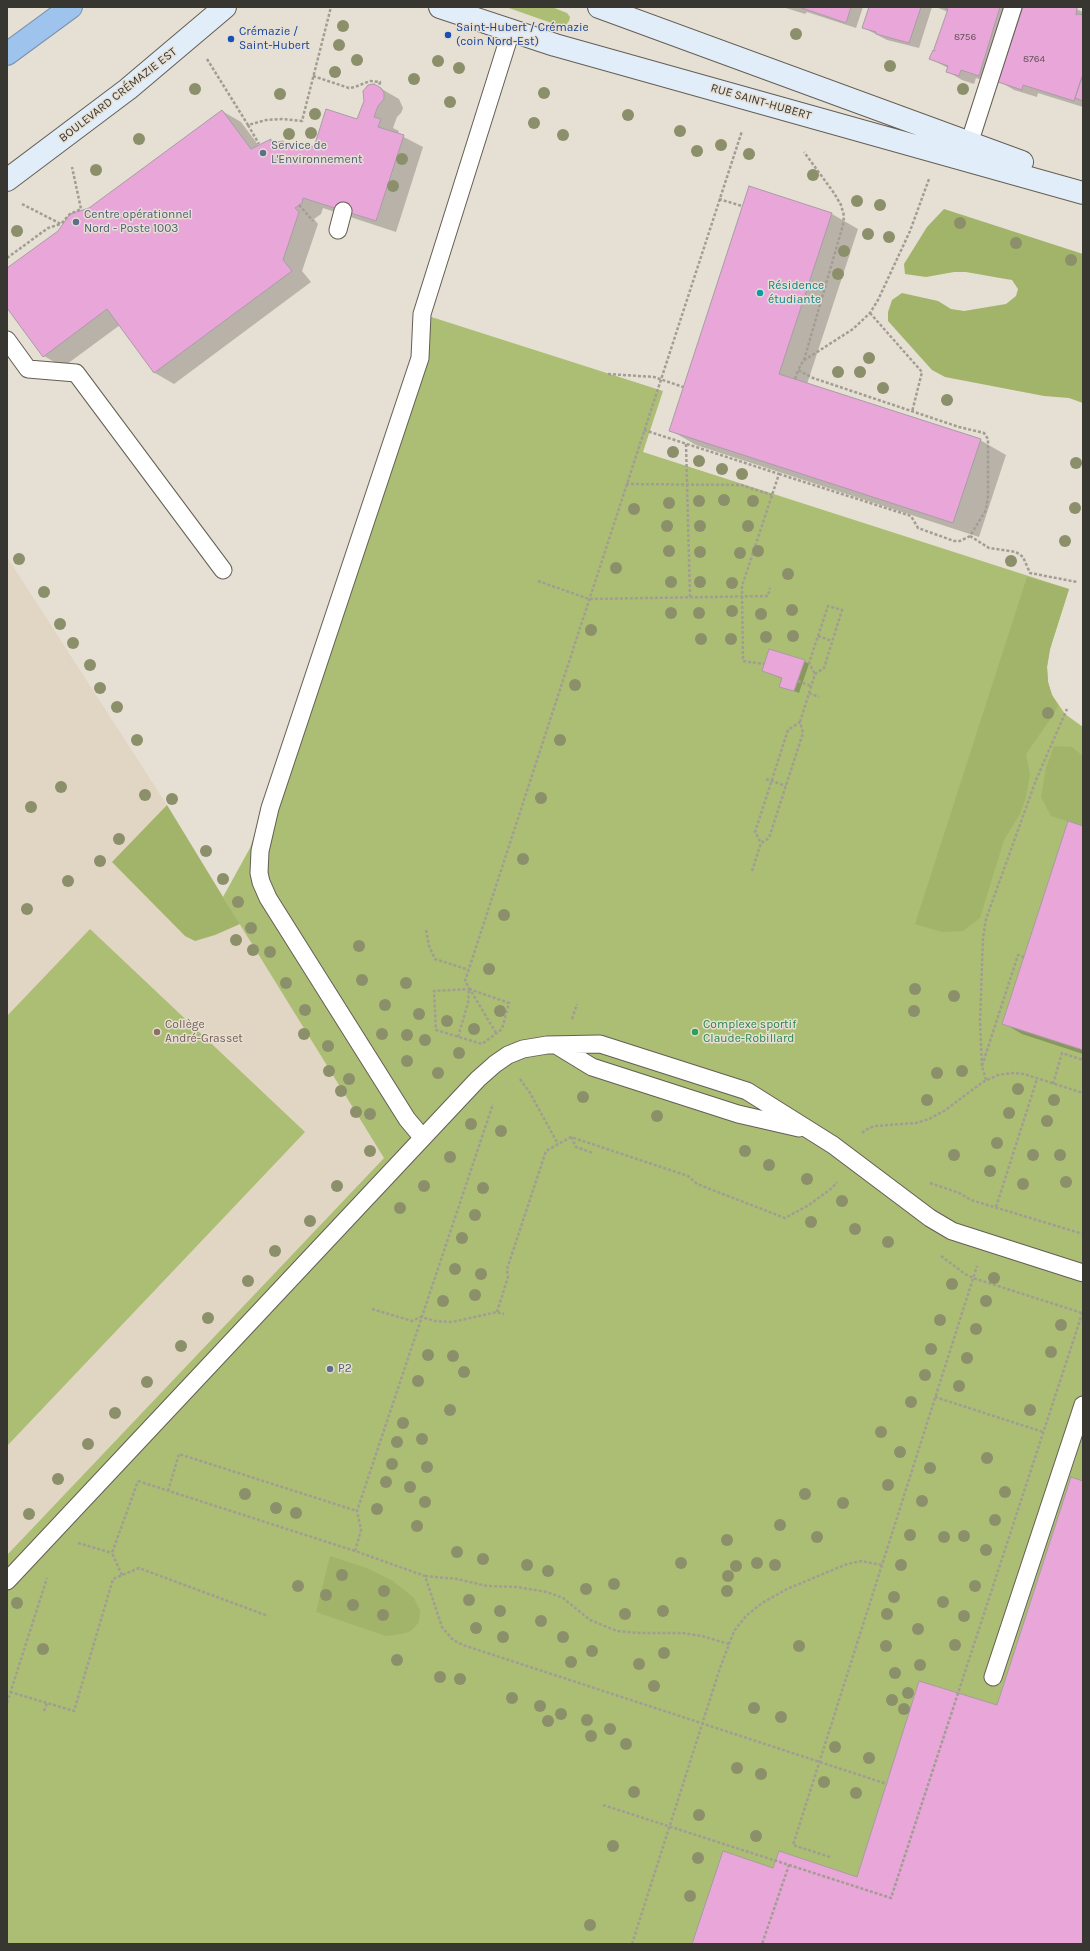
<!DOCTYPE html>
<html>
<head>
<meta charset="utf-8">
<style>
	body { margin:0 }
	#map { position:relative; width:1090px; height:1951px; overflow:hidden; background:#e6dfd3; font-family:Karla,sans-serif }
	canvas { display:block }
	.frame { position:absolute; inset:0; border:8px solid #383631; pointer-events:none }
</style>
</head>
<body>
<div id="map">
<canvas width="1090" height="1951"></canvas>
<div class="frame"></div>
</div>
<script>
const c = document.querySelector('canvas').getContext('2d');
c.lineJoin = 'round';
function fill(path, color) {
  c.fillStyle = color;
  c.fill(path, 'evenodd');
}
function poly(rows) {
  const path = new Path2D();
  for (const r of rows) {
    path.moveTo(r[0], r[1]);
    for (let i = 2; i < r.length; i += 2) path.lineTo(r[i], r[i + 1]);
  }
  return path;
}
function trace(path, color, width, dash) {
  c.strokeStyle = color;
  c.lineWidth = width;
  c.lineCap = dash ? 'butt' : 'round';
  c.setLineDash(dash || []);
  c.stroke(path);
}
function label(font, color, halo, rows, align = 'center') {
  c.font = font + ' Karla,sans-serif';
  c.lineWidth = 3;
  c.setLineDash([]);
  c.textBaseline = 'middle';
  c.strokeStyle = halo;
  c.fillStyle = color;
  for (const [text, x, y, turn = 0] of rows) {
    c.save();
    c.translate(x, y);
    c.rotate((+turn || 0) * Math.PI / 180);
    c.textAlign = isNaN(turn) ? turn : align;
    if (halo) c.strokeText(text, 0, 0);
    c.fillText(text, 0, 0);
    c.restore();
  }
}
fill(poly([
	[7,557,167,805,384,1158,7,1555]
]), '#e1d6c3');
fill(poly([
	[506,7,552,7,567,13,570,17,569,21,566,25,560,26],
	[422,314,663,391,643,452,1069,589,1050,649,1047,667,1048,682,1052,695,1065,714,1083,727,1083,1944,7,1944,7,1555,384,1158,223,897,250,848,420,358],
	[90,929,305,1132,7,1446,7,1016]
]), '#abbe74');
fill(poly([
	[944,209,1083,254,1083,403,1069,398,1044,396,945,377,932,370,888,321,888,312,892,300,902,293,938,301,951,309,964,311,1006,304,1016,296,1018,289,1012,280,1000,278,966,272,954,272,926,277,905,274,904,264,927,227],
	[1027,577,1069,589,1050,649,1047,667,1048,682,1052,695,1058,705,1054,714,1026,754,1030,774,1026,797,1020,814,1004,840,980,918,963,931,942,932,915,924],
	[1054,746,1072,747,1083,756,1083,826,1051,816,1041,797,1046,768],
	[167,805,223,897,240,924,215,935,195,941,185,936,112,862],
	[330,1556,367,1568,393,1581,414,1598,420,1611,419,1622,411,1631,402,1634,386,1636,316,1612]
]), '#a1b469');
fill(poly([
	[783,7,863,7,856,28,807,12,805,14],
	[870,7,932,7,919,48,887,40,864,28],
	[936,7,1018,7,994,84,976,78,974,84,962,80,947,71,948,68,931,59,937,53,948,12],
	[1026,7,1072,7,1083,12,1083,107,1038,93,1037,97,1014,90,999,81],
	[380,88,399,99,403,108,401,113,397,117,393,128,399,131,398,134,423,147,396,232,323,208,321,214,314,219,318,224,302,271,311,282,174,384,155,373,120,325,63,367,44,356,7,306,7,270,222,111,241,122,259,146,271,140,277,143,283,142,289,146,314,148,357,121],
	[832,214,858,229,807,384,980,440,1006,455,979,537,696,445,670,430],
	[804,661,809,664,799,693,781,686,783,679,763,671],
	[1083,827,1083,1054,1022,1034,1003,1023]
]), '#0003');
const building = poly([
	[799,7,851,7,846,23,799,7],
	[869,7,921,7,909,43,876,34,876,32,862,28,869,7],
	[943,7,1000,7,979,76,961,70,959,76,946,72,948,66,929,59,933,50,935,51,934,49,948,9,943,7],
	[1023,7,1075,7,1077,8,1076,15,1078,14,1083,15,1083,74,1074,101,1023,85,1022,90,998,82,1023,7],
	[1083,74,1083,101,1075,98,1083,74],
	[374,84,381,88,384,93,384,99,378,106,374,117,381,119,378,127,404,135,376,221,303,198,302,203,295,208,299,212,283,260,292,271,154,373,107,309,43,357,7,308,7,268,58,231,70,214,89,208,222,110,251,149,271,139,271,143,283,141,284,146,302,144,314,147,326,109,357,119,364,101,363,91,368,85,374,84],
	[749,186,832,213,779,374,981,439,953,523,669,431,749,186],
	[769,649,805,660,794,691,779,687,782,678,762,671,769,649],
	[1068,821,1083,826,1083,1050,1002,1024,1068,821],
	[1071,1477,1083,1481,1083,1944,692,1944,723,1851,773,1868,779,1851,857,1877,919,1681,997,1705,1071,1477]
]);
fill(building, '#e9a6d8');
trace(building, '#a89ca4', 1);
const lane = poly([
	[966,153,1013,7],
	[338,230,343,211],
	[7,340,28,369,76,373,223,570],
	[556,1045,592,1067,738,1114,799,1128],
	[422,1137,407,1119,268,898,261,882,259,873,260,851,270,808,420,358,422,314,511,31],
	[7,1581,478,1079,495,1064,508,1055,523,1049,547,1045,600,1044,747,1091,833,1145,930,1218,952,1231,1083,1273],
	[993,1677,1083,1405]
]);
const secondary = poly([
	[440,7,555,45,1083,193],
	[599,7,1022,162],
	[7,180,128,89,225,7]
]);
const highway = poly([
	[7,54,71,7]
]);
trace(lane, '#645e54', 19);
trace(secondary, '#645e54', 24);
trace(highway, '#7a92ab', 24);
trace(poly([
	[207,59,248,125,266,120,282,119,302,121,331,7],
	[313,76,349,88,355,87,370,81,380,82,379,86],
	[248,125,259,144],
	[719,199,742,206],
	[22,204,61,224,70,214,81,209,72,167],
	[299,205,313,221],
	[7,258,48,228,61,224],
	[870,313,922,372,912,412],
	[804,360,843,225,844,216,841,205,834,193,804,152],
	[608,374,654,377,683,387],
	[795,379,798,370],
	[644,430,779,474,742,586,743,661,764,664],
	[686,444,690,597],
	[779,474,911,516,918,528,954,541,960,541,970,536,986,510,988,496,988,439,984,433,959,427,813,378,798,370,803,361,853,329,870,313,878,300,910,231,929,179],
	[626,484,741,485,772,495],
	[970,536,989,548,1016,552,1023,557,1030,573,1077,582],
	[538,581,589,599,768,596,770,588],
	[818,636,832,641],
	[798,681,811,686],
	[809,693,819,697],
	[800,722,815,674,824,668,842,610,828,606,809,663,815,674],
	[766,779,786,786],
	[752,871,761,843,769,838,803,733,800,722,788,730,755,832,761,843],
	[426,930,429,946,435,959,469,970],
	[469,989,509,1003,502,1029,482,1044,436,1030,434,991,469,989],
	[572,1019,577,1004],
	[496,1033,465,981,742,131],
	[458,1037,468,1003,469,989],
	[982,1066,980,1022,983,938,986,919,1036,780,1067,709],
	[520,1079,530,1093,558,1144],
	[986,1080,982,1066,1018,955,1024,957],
	[1053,1084,1062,1053,1083,1060],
	[862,1133,869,1128,875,1126,916,1123,929,1119,944,1111,983,1082,998,1075,1012,1073,1024,1074,1083,1093],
	[571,1137,576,1147,593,1153],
	[930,1183,959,1193,971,1200,1083,1234],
	[996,1207,1037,1079],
	[941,1256,965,1274,973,1278,1082,1313],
	[372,1309,412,1321,421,1317,435,1321,452,1322,497,1312,504,1314],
	[497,1312,508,1277,507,1269,546,1151,571,1137,688,1176,697,1184,785,1218,809,1205,832,1188,837,1182],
	[935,1397,1043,1432],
	[138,1481,355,1551,425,1576,442,1627,453,1640,463,1645,887,1784],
	[168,1491,179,1454,357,1511],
	[78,1543,112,1553],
	[355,1551,361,1530,357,1511,493,1104],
	[122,1575,112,1553,138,1481],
	[425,1576,457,1579,487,1586,517,1587,547,1592,563,1598,590,1620,617,1631,639,1633,683,1633,702,1636,729,1644],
	[10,1692,74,1711,113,1579,139,1568,268,1616],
	[7,1703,47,1578],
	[44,1711,47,1703],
	[603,1805,789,1865,762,1944],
	[830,1857,793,1845,977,1266],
	[789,1865,891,1898,1083,1311],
	[632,1944,720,1668,734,1631,746,1616,762,1603,787,1589,847,1564,861,1561,882,1565]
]), '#a29d94', 2.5, [3, 2]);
trace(lane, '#fff', 17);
trace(secondary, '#e2edfa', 22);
trace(highway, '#9ec3ed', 22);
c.fillStyle = '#8b8f6a';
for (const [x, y] of [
	[343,26],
	[796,34],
	[339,45],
	[357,60],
	[438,61],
	[890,66],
	[459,68],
	[335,72],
	[414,79],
	[195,89],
	[963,89],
	[544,93],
	[280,94],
	[450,102],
	[315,114],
	[628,115],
	[534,123],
	[680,131],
	[311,133],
	[289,134],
	[563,135],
	[139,139],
	[721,145],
	[697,151],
	[749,154],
	[402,159],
	[96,170],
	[813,175],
	[393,186],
	[857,201],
	[880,205],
	[960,223],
	[17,231],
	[868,234],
	[889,237],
	[1016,243],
	[844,251],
	[1071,260],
	[838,274],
	[869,358],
	[838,372],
	[860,372],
	[883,388],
	[947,400],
	[673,452],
	[699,461],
	[1076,463],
	[722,469],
	[742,474],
	[724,500],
	[699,501],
	[753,501],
	[669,503],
	[1075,508],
	[634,509],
	[667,526],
	[700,526],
	[748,526],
	[1065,541],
	[669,551],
	[758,551],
	[700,552],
	[740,553],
	[19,559],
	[1011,561],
	[616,568],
	[788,574],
	[671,582],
	[700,582],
	[732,583],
	[44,592],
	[792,610],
	[732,611],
	[671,613],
	[699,613],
	[761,614],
	[60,624],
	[591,630],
	[793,636],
	[766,637],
	[701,639],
	[731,639],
	[73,643],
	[90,665],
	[575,685],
	[100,688],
	[117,707],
	[1048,713],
	[137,740],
	[560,740],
	[61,787],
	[145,795],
	[541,798],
	[172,799],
	[31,807],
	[119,839],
	[206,851],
	[523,859],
	[100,861],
	[223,879],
	[68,881],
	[238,902],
	[27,909],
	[504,915],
	[251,928],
	[236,940],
	[359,946],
	[253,950],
	[270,952],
	[489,969],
	[362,980],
	[286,983],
	[406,983],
	[915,989],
	[954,996],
	[385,1005],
	[305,1010],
	[500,1011],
	[914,1011],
	[419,1014],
	[447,1021],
	[474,1029],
	[304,1034],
	[382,1034],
	[407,1035],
	[425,1040],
	[328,1046],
	[459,1053],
	[407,1061],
	[329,1071],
	[962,1071],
	[438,1073],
	[937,1073],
	[349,1079],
	[1018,1089],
	[341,1091],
	[583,1097],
	[927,1100],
	[1054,1100],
	[356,1112],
	[1009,1113],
	[370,1114],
	[657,1116],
	[1047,1121],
	[471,1124],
	[501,1131],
	[997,1143],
	[370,1151],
	[745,1151],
	[954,1155],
	[1033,1155],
	[1060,1155],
	[450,1157],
	[769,1165],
	[990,1171],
	[807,1179],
	[1066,1182],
	[1023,1184],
	[337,1186],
	[424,1186],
	[483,1188],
	[842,1201],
	[400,1208],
	[475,1215],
	[310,1221],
	[811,1222],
	[855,1229],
	[462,1238],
	[888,1242],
	[275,1251],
	[455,1269],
	[481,1274],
	[994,1278],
	[248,1281],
	[952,1284],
	[475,1295],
	[443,1301],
	[986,1301],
	[208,1318],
	[940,1320],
	[1061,1325],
	[976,1329],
	[181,1346],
	[931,1349],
	[1051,1352],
	[428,1355],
	[453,1356],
	[967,1358],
	[464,1372],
	[925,1375],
	[418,1381],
	[147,1382],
	[959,1386],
	[911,1402],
	[450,1410],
	[1030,1410],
	[115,1413],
	[403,1423],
	[881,1432],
	[422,1439],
	[397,1442],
	[88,1444],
	[900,1452],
	[987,1458],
	[392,1464],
	[427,1467],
	[930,1468],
	[58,1479],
	[386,1482],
	[888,1485],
	[410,1487],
	[1005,1492],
	[245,1494],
	[805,1494],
	[922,1501],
	[425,1502],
	[843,1503],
	[276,1508],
	[377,1509],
	[296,1513],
	[29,1514],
	[995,1520],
	[780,1525],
	[417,1526],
	[910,1535],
	[964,1536],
	[817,1537],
	[944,1537],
	[727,1540],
	[986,1550],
	[457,1552],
	[483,1559],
	[681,1563],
	[757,1563],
	[527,1565],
	[775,1565],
	[901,1565],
	[736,1566],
	[548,1571],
	[342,1575],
	[728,1576],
	[614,1584],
	[298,1586],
	[975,1586],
	[586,1589],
	[384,1591],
	[727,1591],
	[326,1595],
	[894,1597],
	[469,1600],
	[943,1602],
	[17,1603],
	[353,1605],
	[500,1611],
	[663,1611],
	[625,1614],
	[887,1614],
	[383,1615],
	[964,1616],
	[541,1621],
	[476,1628],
	[918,1629],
	[503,1637],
	[563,1637],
	[955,1645],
	[799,1646],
	[886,1646],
	[43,1649],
	[592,1651],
	[664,1653],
	[397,1660],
	[571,1662],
	[639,1664],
	[920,1665],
	[895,1673],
	[440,1677],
	[460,1679],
	[654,1686],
	[908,1693],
	[512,1698],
	[892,1700],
	[540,1706],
	[754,1708],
	[904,1709],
	[561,1714],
	[781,1717],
	[587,1720],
	[548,1721],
	[610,1729],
	[591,1736],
	[626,1744],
	[835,1747],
	[869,1758],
	[737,1768],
	[761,1774],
	[824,1782],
	[634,1792],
	[856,1793],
	[699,1815],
	[756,1836],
	[613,1846],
	[698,1858],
	[690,1896],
	[590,1925]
]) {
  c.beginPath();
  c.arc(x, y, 6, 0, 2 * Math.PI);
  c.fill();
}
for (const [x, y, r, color] of [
	[448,35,4,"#1a4fb4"],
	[231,39,4,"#1a4fb4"],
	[263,153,4,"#5c6f8a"],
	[76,222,4,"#5c6f8a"],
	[760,293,4,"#0f9aa8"],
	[157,1032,4,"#8d6e63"],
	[695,1032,4,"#2e9e5b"],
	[330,1369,4,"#5c6f8a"]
]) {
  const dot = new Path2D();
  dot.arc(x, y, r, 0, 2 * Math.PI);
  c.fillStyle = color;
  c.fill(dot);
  trace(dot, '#e6dfd3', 1.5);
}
label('10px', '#64525b', null, [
	["8756",965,37],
	["8764",1034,59]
]);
label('12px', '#164399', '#e6dfd3', [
	["Saint-Hubert / Crémazie",456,28],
	["(coin Nord-Est)",456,42],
	["Crémazie /",239,32],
	["Saint-Hubert",239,46]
], 'left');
label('12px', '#383631', '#e6dfd3', [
	["BOULEVARD CRÉMAZIE EST",118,95,-38],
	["RUE SAINT-HUBERT",761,102,16]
]);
label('12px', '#4e5e75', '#e6dfd3', [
	["Service de",271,146],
	["L'Environnement",271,160],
	["Centre opérationnel",84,215],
	["Nord - Poste 1003",84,229],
	["P2",338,1369]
], 'left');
label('12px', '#0d838f', '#e6dfd3', [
	["Résidence",768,286],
	["étudiante",768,300]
], 'left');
label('12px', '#785e54', '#e6dfd3', [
	["Collège",165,1025],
	["André-Grasset",165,1039]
], 'left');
label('12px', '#27864d', '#e6dfd3', [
	["Complexe sportif",703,1025],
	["Claude-Robillard",703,1039]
], 'left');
</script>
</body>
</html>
